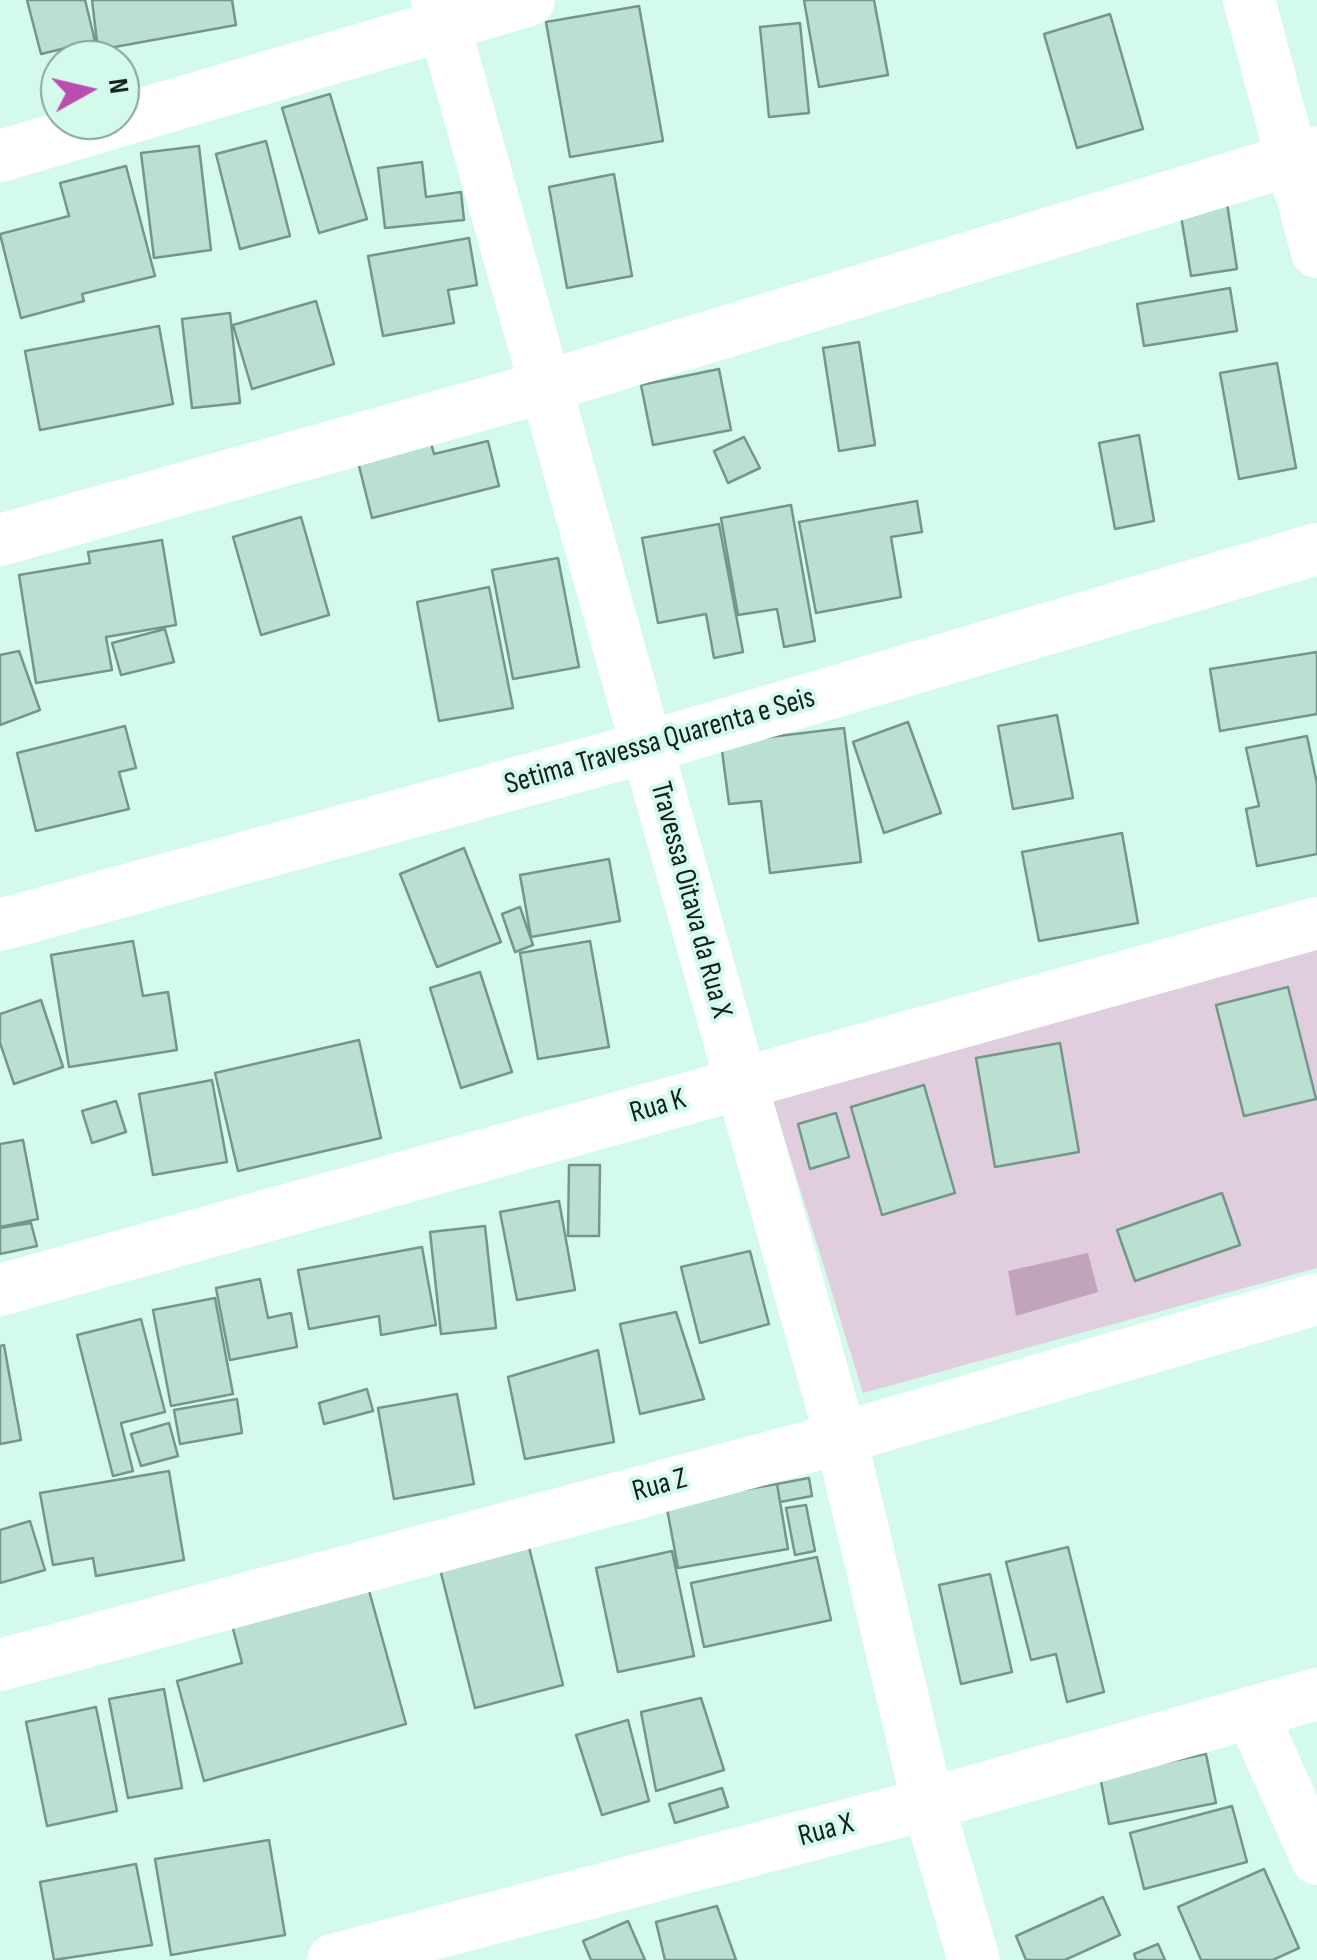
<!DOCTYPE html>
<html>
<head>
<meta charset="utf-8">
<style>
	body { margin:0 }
	#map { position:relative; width:1317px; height:1960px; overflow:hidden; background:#d4faec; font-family:"Sofia Sans Condensed",sans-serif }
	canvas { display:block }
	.north { position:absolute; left:40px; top:40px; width:100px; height:100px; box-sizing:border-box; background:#d4faec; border:2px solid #86a398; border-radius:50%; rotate:82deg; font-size:28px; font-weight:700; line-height:40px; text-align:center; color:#12201b }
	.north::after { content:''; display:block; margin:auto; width:35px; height:45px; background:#ba4eaf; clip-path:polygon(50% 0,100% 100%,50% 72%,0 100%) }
</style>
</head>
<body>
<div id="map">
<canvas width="1317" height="1960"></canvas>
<div class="north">N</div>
</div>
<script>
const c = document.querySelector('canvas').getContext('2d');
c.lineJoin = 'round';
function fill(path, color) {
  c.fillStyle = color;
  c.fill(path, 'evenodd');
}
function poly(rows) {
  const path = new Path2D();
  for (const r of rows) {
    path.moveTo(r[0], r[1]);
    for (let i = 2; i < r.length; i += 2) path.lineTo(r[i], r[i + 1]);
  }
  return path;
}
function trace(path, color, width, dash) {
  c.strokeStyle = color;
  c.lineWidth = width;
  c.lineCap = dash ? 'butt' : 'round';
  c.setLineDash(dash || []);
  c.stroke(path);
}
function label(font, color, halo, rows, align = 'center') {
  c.font = font + ' "Sofia Sans Condensed",sans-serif';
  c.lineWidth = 8;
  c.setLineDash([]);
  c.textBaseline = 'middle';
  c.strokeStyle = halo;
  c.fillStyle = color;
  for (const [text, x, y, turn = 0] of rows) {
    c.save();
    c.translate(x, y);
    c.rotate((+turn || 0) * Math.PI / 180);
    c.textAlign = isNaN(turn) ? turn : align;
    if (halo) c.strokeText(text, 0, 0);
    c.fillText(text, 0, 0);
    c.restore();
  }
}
fill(poly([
	[1317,940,1317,1268,863,1393,772,1098]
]), '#e0cddd');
fill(poly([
	[1088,1253,1098,1292,1016,1316,1008,1271]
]), '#c1a3bc');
const building = poly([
	[27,0,85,0,95,41,41,54,27,0],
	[92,0,232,0,236,25,98,50,92,0],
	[804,0,874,0,888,75,819,87,804,0],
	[639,6,663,141,570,157,546,22,639,6],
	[1110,14,1143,129,1077,148,1044,34,1110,14],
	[800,23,809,113,769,117,760,27,800,23],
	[330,94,367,219,319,233,282,108,330,94],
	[266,141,290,236,240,249,216,154,266,141],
	[199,146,211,250,154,258,141,153,199,146],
	[422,162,426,197,461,192,464,220,385,228,378,168,422,162],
	[126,166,155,276,82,294,84,301,21,318,0,234,69,216,60,183,126,166],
	[614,174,632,276,567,288,549,187,614,174],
	[1227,203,1237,269,1191,276,1180,210,1227,203],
	[469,238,477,285,448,290,454,323,383,336,368,256,469,238],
	[1230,288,1237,331,1144,346,1137,304,1230,288],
	[316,301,334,364,252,389,233,325,316,301],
	[230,313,240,403,192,408,182,319,230,313],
	[159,326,173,404,40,430,25,351,159,326],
	[859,342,875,445,839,451,823,348,859,342],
	[1277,363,1296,468,1239,479,1220,373,1277,363],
	[719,369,731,430,653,445,641,385,719,369],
	[427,428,434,454,488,441,499,486,372,518,354,446,427,428],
	[1139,435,1154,521,1115,529,1099,443,1139,435],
	[744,437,760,468,728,483,714,451,744,437],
	[917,501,922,532,891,537,901,597,816,613,799,522,917,501],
	[791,505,815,641,784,647,777,609,738,615,721,518,791,505],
	[301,517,329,615,261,635,233,537,301,517],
	[719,524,743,652,714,658,706,614,658,623,642,538,719,524],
	[162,540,176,625,106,637,112,670,36,683,19,575,90,563,88,552,162,540],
	[558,558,579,667,513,679,492,570,558,558],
	[489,587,513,708,439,721,417,602,489,587],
	[165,629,174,662,121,675,112,643,165,629],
	[19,651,40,710,0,725,0,655,19,651],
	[1317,652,1317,714,1220,731,1210,669,1317,652],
	[1057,715,1073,798,1013,809,998,726,1057,715],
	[908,722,941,813,884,833,853,742,908,722],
	[125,726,136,768,119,772,129,809,36,831,17,753,125,726],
	[844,728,861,862,770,873,761,801,729,804,721,743,844,728],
	[1307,736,1317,784,1317,854,1257,866,1246,809,1259,806,1246,748,1307,736],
	[1122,833,1138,923,1039,941,1022,852,1122,833],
	[464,848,501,942,437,967,400,874,464,848],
	[609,859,620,921,531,937,520,875,609,859],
	[520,907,533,945,515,952,502,914,520,907],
	[133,941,143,996,168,992,177,1050,69,1067,51,955,133,941],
	[590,941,609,1047,538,1059,520,953,590,941],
	[480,972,512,1072,461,1088,430,988,480,972],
	[1288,987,1316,1099,1244,1116,1216,1005,1288,987],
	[41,1000,63,1067,14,1084,0,1043,0,1014,41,1000],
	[359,1040,381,1138,238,1171,215,1073,359,1040],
	[1060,1043,1079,1152,995,1167,976,1058,1060,1043],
	[212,1080,227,1162,153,1175,139,1094,212,1080],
	[924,1085,955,1193,882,1215,851,1107,924,1085],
	[116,1101,126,1132,92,1143,82,1111,116,1101],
	[836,1113,849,1157,810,1169,798,1124,836,1113],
	[23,1140,38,1219,0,1227,0,1144,23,1140],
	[569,1165,600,1165,599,1236,568,1236,569,1165],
	[1222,1193,1240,1245,1135,1281,1117,1230,1222,1193],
	[559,1201,575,1290,517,1300,500,1212,559,1201],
	[31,1223,37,1246,0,1254,0,1228,31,1223],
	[485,1226,496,1328,441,1334,430,1232,485,1226],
	[422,1247,436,1325,381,1335,379,1316,309,1329,298,1270,422,1247],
	[750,1251,769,1324,700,1343,681,1267,750,1251],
	[260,1279,268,1318,291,1313,297,1347,230,1360,216,1288,260,1279],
	[215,1298,233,1394,171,1406,153,1310,215,1298],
	[676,1312,704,1399,640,1414,620,1324,676,1312],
	[141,1319,165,1412,121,1423,133,1471,113,1476,77,1335,141,1319],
	[4,1345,21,1440,0,1444,0,1346,4,1345],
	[598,1350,614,1442,525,1459,508,1377,598,1350],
	[367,1389,373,1411,324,1424,319,1403,367,1389],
	[457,1394,474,1484,394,1499,378,1408,457,1394],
	[237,1399,242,1433,180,1444,174,1410,237,1399],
	[169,1423,178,1456,141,1466,131,1434,169,1423],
	[169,1471,184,1560,96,1576,93,1558,53,1565,40,1493,169,1471],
	[809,1478,812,1496,780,1502,777,1484,809,1478],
	[777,1484,788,1549,678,1568,666,1503,777,1484],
	[806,1505,815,1551,795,1555,786,1508,806,1505],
	[30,1521,45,1570,0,1583,0,1530,30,1521],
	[528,1543,563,1685,475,1708,439,1565,528,1543],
	[1068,1547,1104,1692,1067,1702,1056,1654,1031,1660,1006,1562,1068,1547],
	[672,1551,694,1656,618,1672,596,1568,672,1551],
	[817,1557,831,1620,704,1647,691,1583,817,1557],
	[990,1574,1012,1672,961,1684,939,1585,990,1574],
	[368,1587,406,1724,204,1781,177,1681,242,1663,232,1625,368,1587],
	[164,1689,182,1788,128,1798,109,1699,164,1689],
	[701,1698,724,1770,656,1791,641,1712,701,1698],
	[96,1707,117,1811,47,1826,26,1722,96,1707],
	[628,1720,649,1801,602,1815,576,1735,628,1720],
	[1206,1754,1216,1803,1109,1824,1100,1776,1206,1754],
	[722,1788,728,1807,675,1823,669,1804,722,1788],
	[1232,1806,1247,1862,1144,1889,1130,1833,1232,1806],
	[269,1840,285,1935,171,1955,155,1859,269,1840],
	[136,1864,152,1945,54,1960,40,1882,136,1864],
	[1264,1869,1299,1948,1273,1960,1201,1960,1178,1907,1264,1869],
	[1103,1897,1120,1935,1065,1960,1026,1960,1016,1936,1103,1897],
	[717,1906,736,1960,665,1960,656,1922,717,1906],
	[628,1921,645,1960,591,1960,583,1941,628,1921],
	[1158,1944,1165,1960,1136,1960,1134,1954,1158,1944]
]);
fill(building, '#bbe0d2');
trace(building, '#74978a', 2.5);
trace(poly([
	[437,0,841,1438,928,1804,974,1960],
	[1249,0,1317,252],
	[0,156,529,0],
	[0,540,544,387,1317,152],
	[0,925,648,747,1317,549],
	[0,1290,1317,923],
	[0,1665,841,1438,1317,1299],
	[1251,1712,1317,1859],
	[333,1960,928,1804,1317,1694]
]), '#fff', 52);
label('30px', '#12201b', '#d4faec', [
	["Setima Travessa Quarenta e Seis",660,742,-16],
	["Travessa Oitava da Rua X",690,900,75],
	["Rua K",658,1107,-16],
	["Rua Z",660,1486,-15],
	["Rua X",826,1831,-15]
]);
</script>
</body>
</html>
